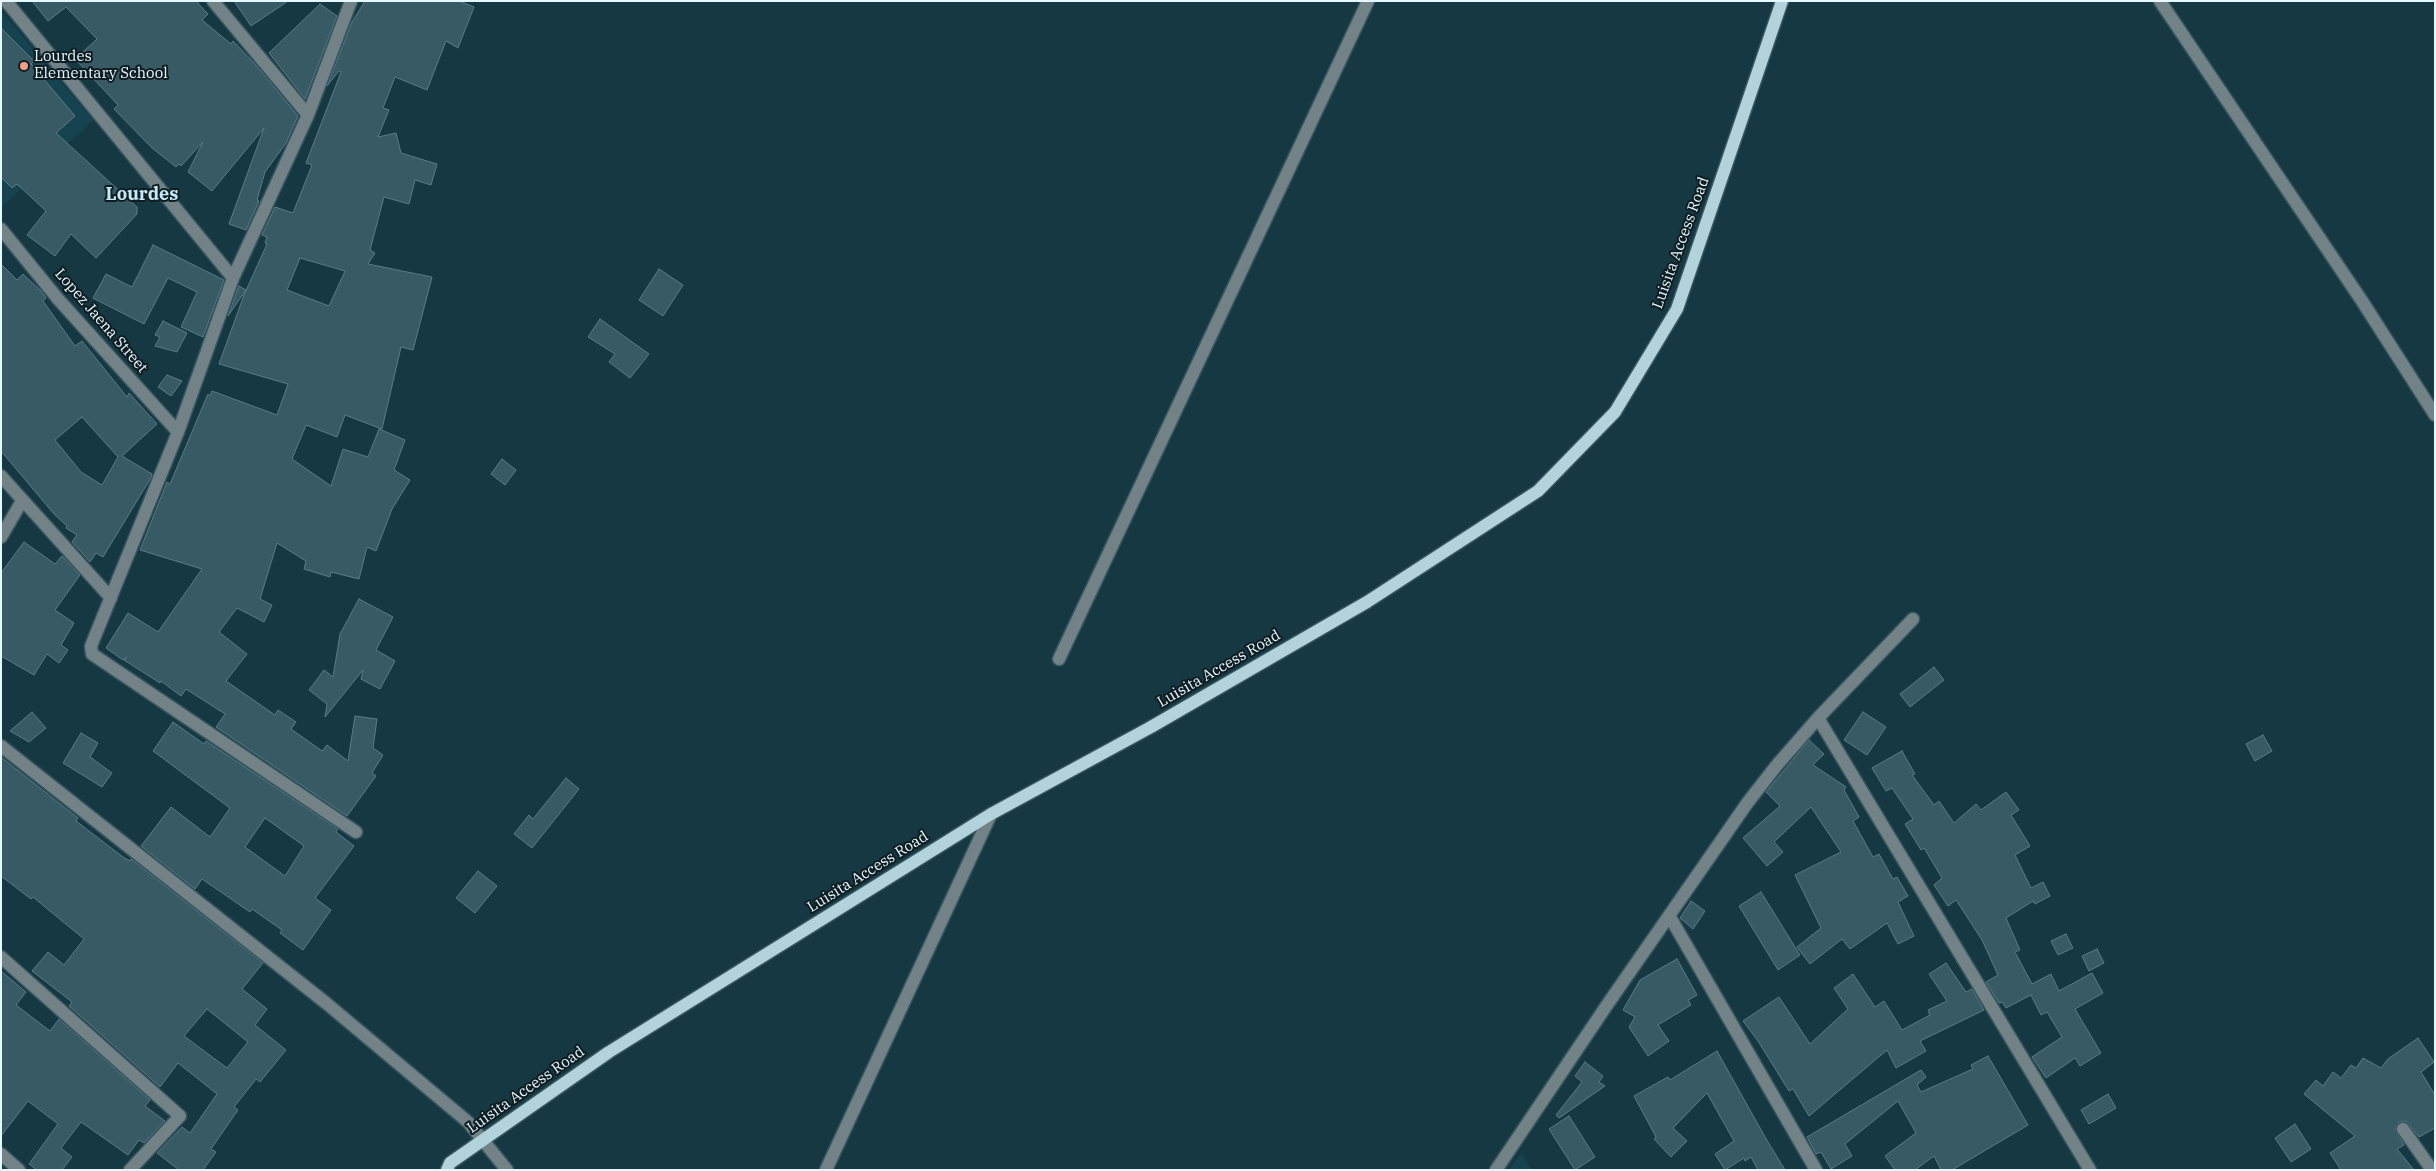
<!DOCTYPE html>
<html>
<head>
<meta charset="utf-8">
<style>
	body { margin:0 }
	#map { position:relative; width:2436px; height:1171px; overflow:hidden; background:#163842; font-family:"IBM Plex Serif",serif }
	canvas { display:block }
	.frame { position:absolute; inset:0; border:2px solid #e5f8ff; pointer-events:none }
</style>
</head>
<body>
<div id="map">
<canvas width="2436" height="1171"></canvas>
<div class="frame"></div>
</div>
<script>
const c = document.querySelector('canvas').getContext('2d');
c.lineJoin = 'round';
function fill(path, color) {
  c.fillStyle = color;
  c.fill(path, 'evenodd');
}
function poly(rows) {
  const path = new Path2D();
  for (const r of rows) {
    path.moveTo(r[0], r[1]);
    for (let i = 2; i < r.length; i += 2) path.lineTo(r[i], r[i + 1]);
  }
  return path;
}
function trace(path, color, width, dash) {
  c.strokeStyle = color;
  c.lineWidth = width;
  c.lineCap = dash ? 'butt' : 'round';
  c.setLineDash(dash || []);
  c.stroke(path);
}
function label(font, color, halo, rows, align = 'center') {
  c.font = font + ' "IBM Plex Serif",serif';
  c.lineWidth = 4;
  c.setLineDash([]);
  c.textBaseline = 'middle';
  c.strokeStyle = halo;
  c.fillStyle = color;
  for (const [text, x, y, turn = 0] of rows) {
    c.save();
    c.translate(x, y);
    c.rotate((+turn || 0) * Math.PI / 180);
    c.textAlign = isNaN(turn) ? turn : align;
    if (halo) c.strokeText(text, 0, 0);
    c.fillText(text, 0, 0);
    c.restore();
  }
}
fill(poly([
	[1,11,93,120,2,207,1,206],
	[1521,1153,1532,1170,1509,1170]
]), '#164350');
const building = poly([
	[32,1,196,1,208,14,202,20,231,44,233,41,255,64,298,116,286,143,265,172,257,200,259,201,246,230,229,224,264,128,212,191,188,172,203,142,181,166,179,164,176,167,152,148,114,109,118,105,75,59,97,39,66,7,48,21,32,1],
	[234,1,288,1,251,26,234,1],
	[365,1,459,1,474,7,458,48,446,41,427,90,395,77,383,108,389,110,378,137,396,133,401,153,437,164,431,185,415,180,409,204,384,197,370,250,375,253,368,264,432,277,413,350,401,347,382,429,345,415,337,437,306,425,292,459,331,486,343,449,368,457,379,429,405,440,394,470,410,480,392,509,376,551,367,547,359,579,331,572,330,577,304,569,306,561,277,543,260,599,272,605,264,622,237,608,219,632,247,654,226,681,275,715,278,710,296,722,291,729,322,751,327,745,348,761,355,716,377,719,373,748,383,755,372,773,376,776,347,816,216,727,225,714,186,689,181,696,161,681,160,683,124,660,127,657,123,660,106,648,128,613,158,632,202,569,140,550,167,482,170,484,208,394,210,396,212,391,277,415,288,384,219,364,244,295,267,244,265,243,267,237,262,235,275,207,293,213,312,165,306,163,341,72,339,71,327,86,352,22,365,1],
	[300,258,345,271,329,306,287,290,300,258],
	[320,4,337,16,305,99,269,53,320,4],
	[1,28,34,61,31,64,75,116,56,133,137,207,137,214,96,258,71,234,55,256,27,235,46,211,17,184,12,188,1,177,1,28],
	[153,245,224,280,203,337,181,327,197,292,168,278,144,324,93,298,106,274,132,287,153,245],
	[1,264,17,280,23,274,41,291,46,298,43,301,75,346,82,341,127,397,129,393,157,424,122,456,152,474,152,476,103,557,96,553,90,562,72,542,77,535,66,528,67,526,54,514,1,451,1,264],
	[82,417,118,457,102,485,81,472,55,440,82,417],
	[659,269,683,285,663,316,639,300,659,269],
	[239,286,246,290,228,316,239,286],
	[600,319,649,354,630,378,609,362,615,354,588,337,600,319],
	[163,321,187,333,177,352,155,346,160,337,155,335,163,321],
	[167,375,182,381,171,396,158,387,167,375],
	[502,459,516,470,505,485,491,474,502,459],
	[24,542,55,564,62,556,80,575,55,610,74,623,61,645,68,650,59,663,47,654,34,675,1,656,1,573,24,542],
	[359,599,393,617,376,650,395,661,380,689,361,679,363,670,325,717,327,704,309,690,324,670,333,677,340,634,359,599],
	[1934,667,1944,680,1910,707,1900,694,1934,667],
	[32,712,46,728,29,742,10,731,32,712],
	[1863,712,1886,727,1867,755,1844,740,1863,712],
	[173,722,204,744,206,741,338,829,336,832,354,846,315,898,331,910,303,950,280,933,282,930,252,909,250,912,202,879,195,889,141,846,171,807,210,837,230,808,153,751,173,722],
	[265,818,304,846,285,876,245,847,265,818],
	[81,733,98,743,90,757,112,773,102,787,63,763,81,733],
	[2263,735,2272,751,2255,761,2246,744,2263,735],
	[1809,740,1824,754,1813,765,1846,787,1844,790,1859,817,1853,821,1873,857,1879,854,1893,879,1897,877,1908,896,1898,902,1914,936,1898,944,1887,923,1850,949,1842,939,1810,964,1797,947,1821,928,1795,875,1841,852,1811,807,1774,842,1783,852,1767,866,1743,838,1780,806,1766,792,1809,740],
	[1902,751,1915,774,1912,775,1934,805,1939,801,1954,823,1976,804,1981,810,2006,792,2019,810,2011,815,2030,846,2015,855,2031,888,2043,882,2050,896,2035,904,2033,901,2006,918,2020,950,2015,952,2032,984,2051,974,2059,991,2092,973,2103,993,2075,1009,2101,1053,2080,1066,2075,1058,2046,1078,2032,1057,2062,1037,2047,1012,2041,1015,2031,995,2006,1008,2002,1002,1999,1003,1986,982,1998,975,1982,940,1956,900,1948,906,1934,885,1942,878,1924,848,1921,850,1905,824,1913,819,1892,788,1886,791,1872,768,1902,751],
	[1,757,78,818,76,821,123,857,130,861,131,859,263,963,242,989,267,1009,255,1025,286,1050,260,1082,256,1079,234,1107,238,1110,211,1149,216,1152,203,1170,179,1170,157,1153,182,1127,190,1133,217,1094,178,1063,160,1087,69,1006,72,1002,32,971,48,952,64,965,84,939,33,897,31,899,1,876,1,757],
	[207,1009,248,1042,227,1068,184,1036,207,1009],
	[566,778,579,789,532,848,514,834,529,815,533,819,566,778],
	[478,871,497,886,475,913,456,898,478,871],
	[1761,892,1800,955,1778,970,1739,906,1761,892],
	[1691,901,1705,911,1693,929,1680,918,1691,901],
	[2066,934,2073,948,2058,955,2051,941,2066,934],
	[2097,949,2104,963,2089,971,2082,956,2097,949],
	[1677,959,1697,995,1688,1000,1691,1005,1658,1025,1669,1041,1648,1056,1629,1027,1635,1017,1623,1010,1640,980,1677,959],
	[1946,963,1966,992,1972,989,1984,1010,1920,1041,1926,1051,1896,1068,1887,1050,1809,1116,1793,1089,1789,1091,1758,1041,1743,1021,1779,997,1810,1044,1848,1009,1834,988,1853,974,1875,1007,1884,1001,1902,1030,1930,1015,1928,1010,1947,1001,1929,974,1946,963],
	[1,971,26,992,16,1005,50,1031,59,1019,150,1100,145,1106,165,1121,144,1143,139,1140,128,1155,81,1122,61,1148,72,1157,62,1170,37,1170,29,1164,58,1124,28,1101,1,1136,1,971],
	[2418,1038,2434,1062,2421,1072,2435,1095,2435,1128,2419,1137,2406,1121,2399,1122,2395,1129,2404,1145,2397,1149,2414,1170,2341,1170,2330,1153,2355,1136,2304,1094,2316,1080,2323,1086,2333,1072,2341,1078,2351,1065,2356,1068,2363,1058,2381,1068,2388,1059,2418,1038],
	[1717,1051,1765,1137,1785,1170,1758,1170,1751,1157,1745,1161,1744,1158,1725,1170,1715,1154,1734,1141,1707,1093,1673,1128,1687,1141,1671,1157,1654,1139,1656,1137,1634,1096,1668,1077,1670,1080,1717,1051],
	[1988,1056,2028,1125,1952,1170,1941,1170,1934,1156,1915,1170,1895,1170,1885,1156,1916,1133,1898,1101,1845,1144,1852,1156,1831,1169,1821,1152,1816,1154,1807,1137,1921,1070,1926,1077,1917,1085,1921,1092,1973,1069,1971,1065,1988,1056],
	[1585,1062,1603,1076,1599,1082,1605,1086,1559,1118,1556,1115,1582,1082,1575,1076,1585,1062],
	[2108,1094,2116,1108,2089,1124,2081,1110,2108,1094],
	[1569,1116,1595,1157,1575,1170,1549,1129,1569,1116],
	[2295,1124,2311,1149,2291,1162,2275,1138,2295,1124]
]);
fill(building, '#385a65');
trace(building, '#597c87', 1);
const minor = poly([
	[6,1,233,278],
	[213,1,308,115],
	[351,1,308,115,233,278,178,432,91,646,92,654,356,832],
	[2160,1,2362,301,2435,415],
	[1,229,58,299,178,432],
	[1,476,111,598],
	[1,537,22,501],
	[1059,659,1368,1],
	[1818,718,2090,1170],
	[1,746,326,1003,468,1122,507,1170],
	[1670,917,1816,1170],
	[1,957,180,1116,130,1170],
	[2403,1129,2432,1170],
	[1,1154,19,1170],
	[826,1170,991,814],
	[1496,1170,1607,1005,1748,802,1777,765,1818,718,1913,619]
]);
const major = poly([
	[447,1170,450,1163,609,1052,821,920,991,814,1151,727,1367,602,1538,491,1615,412,1677,309,1782,1]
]);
trace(minor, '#375760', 15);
trace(major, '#375760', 15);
trace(minor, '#738287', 12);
trace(major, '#b2d2dc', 12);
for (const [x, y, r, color] of [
	[24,66,5,"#f49e8a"]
]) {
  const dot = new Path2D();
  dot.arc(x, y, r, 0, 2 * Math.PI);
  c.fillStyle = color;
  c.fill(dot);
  trace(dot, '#0f1d22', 2);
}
label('15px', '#e5f8ff', '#0f1d22', [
	["Lourdes",34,57],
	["Elementary School",34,74]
], 'left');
label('15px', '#e5f8ff', '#0f1d22', [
	["Luisita Access Road",1681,243,-70],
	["Lopez Jaena Street",101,321,49],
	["Luisita Access Road",1219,669,-30],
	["Luisita Access Road",868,872,-32],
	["Luisita Access Road",526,1090,-35]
]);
label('bold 18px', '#c4eaf6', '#0f1d22', [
	["Lourdes",142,195]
]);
</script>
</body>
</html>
